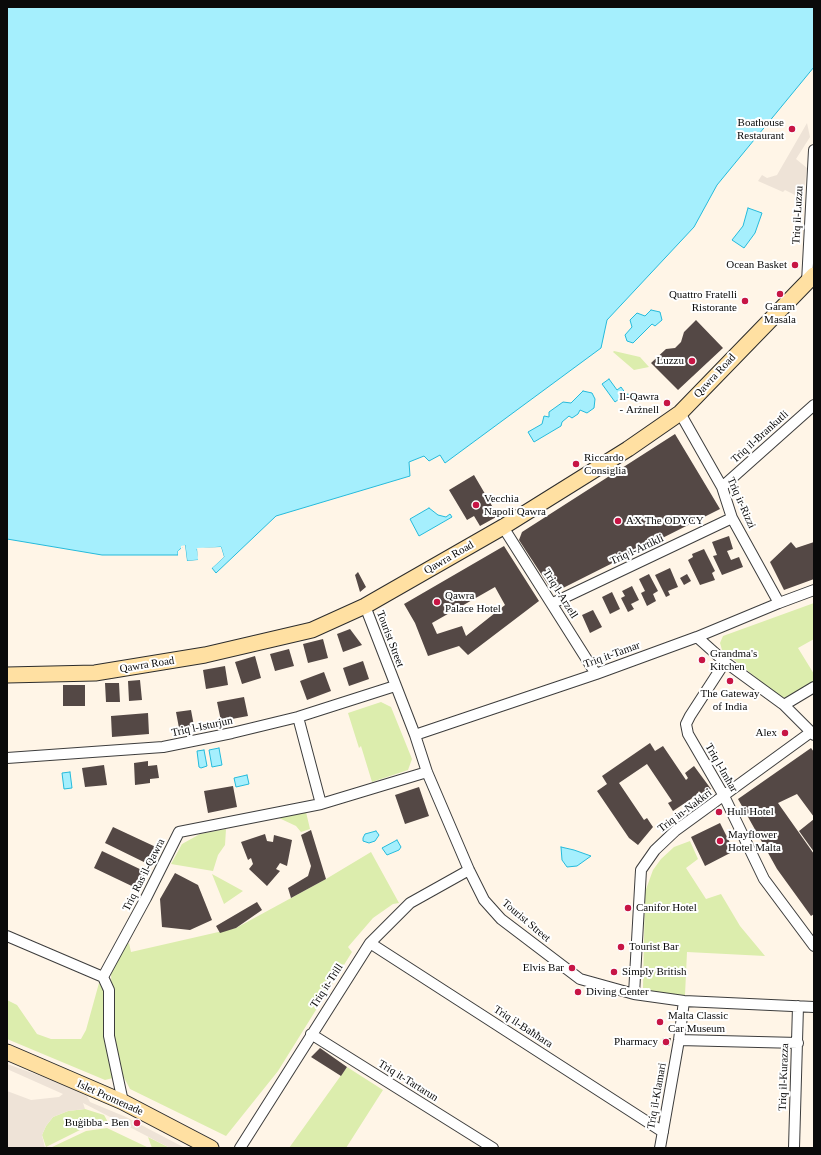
<!DOCTYPE html>
<html>
<head>
<meta charset="utf-8">
<style>
	body { margin:0 }
	#map { position:relative; width:821px; height:1155px; overflow:hidden; background:#fff5e7; font-family:"Times New Roman",serif }
	canvas { display:block }
	.frame { position:absolute; inset:0; border:8px solid #0a0a0a; pointer-events:none }
</style>
</head>
<body>
<div id="map">
<canvas width="821" height="1155"></canvas>
<div class="frame"></div>
</div>
<script>
const c = document.querySelector('canvas').getContext('2d');
c.lineJoin = 'round';
function fill(path, color) {
  c.fillStyle = color;
  c.fill(path, 'evenodd');
}
function poly(rows) {
  const path = new Path2D();
  for (const r of rows) {
    path.moveTo(r[0], r[1]);
    for (let i = 2; i < r.length; i += 2) path.lineTo(r[i], r[i + 1]);
  }
  return path;
}
function trace(path, color, width, dash) {
  c.strokeStyle = color;
  c.lineWidth = width;
  c.lineCap = dash ? 'butt' : 'round';
  c.setLineDash(dash || []);
  c.stroke(path);
}
function label(font, color, halo, rows, align = 'center') {
  c.font = font + ' "Times New Roman",serif';
  c.lineWidth = 4;
  c.setLineDash([]);
  c.textBaseline = 'middle';
  c.strokeStyle = halo;
  c.fillStyle = color;
  for (const [text, x, y, turn = 0] of rows) {
    c.save();
    c.translate(x, y);
    c.rotate((+turn || 0) * Math.PI / 180);
    c.textAlign = isNaN(turn) ? turn : align;
    if (halo) c.strokeText(text, 0, 0);
    c.fillText(text, 0, 0);
    c.restore();
  }
}
fill(poly([
	[614,351,640,357,649,367,634,370,613,352],
	[814,603,814,639,798,648,814,674,814,683,787,698,780,697,722,650,720,643,723,636],
	[381,702,391,707,412,759,408,770,372,782,361,746,359,748,348,713],
	[306,812,310,829,301,832,296,826,279,818],
	[226,829,225,845,218,855,213,871,171,864,182,844,200,834],
	[690,841,698,859,686,868,706,899,721,894,740,926,765,956,687,952,685,995,649,993,643,988,645,892,653,870,661,859,674,847],
	[371,852,399,903,393,904,373,918,348,947,352,952,278,1071,226,1136,130,1089,120,1070,113,1044,111,972,119,949,129,943,131,952,236,928,326,879],
	[212,874,243,891,224,904],
	[99,983,104,989,107,1052,113,1078,105,1080,7,1039,7,1000,17,1005,37,1034,51,1039,81,1039,86,1030],
	[347,1067,383,1090,346,1148,289,1148],
	[85,1109,104,1115,109,1124,84,1128,46,1147,42,1135,46,1126,53,1117,68,1111],
	[107,1128,149,1148,50,1148,86,1131],
	[148,1137,170,1148,152,1148]
]), '#dcedad');
fill(poly([
	[807,123,810,137,796,159,807,168,803,199,785,190,783,192,758,181,762,175,767,178,777,175],
	[7,1064,55,1081,87,1096,90,1102,126,1117,185,1148,170,1148,83,1103,85,1109,68,1111,53,1117,46,1126,42,1135,45,1148,7,1148,7,1091,31,1100,59,1097,63,1094,7,1069]
]), '#eee3d7');
const water = poly([
	[7,7,814,7,814,67,717,185,694,227,607,320,601,348,445,463,440,455,429,461,424,456,409,462,410,476,276,516,216,573,212,568,224,557,221,547,197,549,199,560,187,561,185,545,178,551,178,555,102,555,7,539,7,7],
	[748,208,762,213,755,233,744,248,732,240,743,226,748,208],
	[651,310,660,312,662,320,655,326,652,324,633,343,627,341,625,335,632,327,630,320,637,313,645,316,651,310],
	[609,379,617,390,621,387,626,394,636,395,635,398,623,396,615,402,602,384,609,379],
	[583,391,592,393,595,399,594,408,587,413,580,410,578,414,572,418,569,416,562,422,561,426,534,442,528,432,542,424,544,416,549,417,549,412,563,402,571,403,583,391],
	[429,508,438,515,446,517,450,514,452,517,419,536,410,519,429,508],
	[219,748,222,765,212,767,209,750,219,748],
	[204,750,207,766,201,768,199,767,197,751,204,750],
	[70,772,72,788,64,789,62,773,70,772],
	[247,775,249,784,236,787,234,778,247,775],
	[376,831,379,835,375,841,369,843,363,841,363,838,365,834,376,831],
	[397,840,401,847,399,850,387,855,382,848,397,840],
	[561,847,574,850,591,856,577,866,567,867,562,860,561,847]
]);
fill(water, '#a5effd');
trace(water, '#25badb', 1);
fill(poly([
	[185,545,187,561,198,560,197,548,221,547,224,557,212,568,210,566,222,556,219,549,200,550,200,561,186,563,183,547,178,557,178,551,181,549,181,546]
]), '#fff5e7');
fill(poly([
	[696,320,723,348,678,390,651,363,666,349,675,348,681,342,684,332],
	[675,434,720,509,561,589,549,586,519,540,522,532],
	[474,475,498,516,480,526,474,516,467,520,449,490],
	[729,536,733,549,727,551,731,560,739,557,743,567,722,575,713,556,717,555,712,542],
	[791,542,796,548,814,542,814,579,784,590,770,562],
	[504,546,539,601,468,655,459,646,428,656,415,623,404,604],
	[495,587,505,605,466,636,462,626,437,634,432,623],
	[704,549,715,571,712,573,715,580,700,585,688,560,693,557,692,554],
	[670,568,678,587,668,591,670,595,666,597,655,575],
	[358,572,366,587,360,592,355,575],
	[649,574,658,591,653,594,656,601,647,606,641,593,645,591,639,579],
	[687,574,691,581,684,585,680,578],
	[632,586,639,600,631,604,634,609,628,612,621,598,625,596,622,591],
	[612,592,620,609,610,614,602,597],
	[593,610,602,627,590,633,582,615],
	[350,629,362,645,343,652,337,634],
	[323,639,328,658,308,663,303,644],
	[289,649,294,666,275,671,270,654],
	[255,656,261,678,242,684,235,662],
	[363,661,369,679,349,686,343,668],
	[225,666,228,685,206,689,203,670],
	[324,672,331,691,307,700,300,681],
	[140,680,142,700,129,701,128,681],
	[105,683,119,683,120,702,106,702],
	[63,685,85,685,85,706,63,706],
	[244,697,248,716,221,721,217,702],
	[191,710,194,726,179,728,176,712],
	[148,713,149,734,112,737,111,716],
	[650,743,655,751,663,746,686,780,688,778,685,773,694,766,711,789,702,796,699,791,697,795,673,811,668,803,672,801,647,764,619,783,644,820,647,818,653,827,638,845,629,838,597,791,607,784,602,776],
	[811,748,814,752,814,817,797,794,778,803,814,854,814,914,811,916,777,869,738,799],
	[148,761,148,766,157,765,159,778,150,779,150,783,135,785,134,763],
	[104,765,107,785,85,787,82,768],
	[233,786,237,807,208,813,204,791],
	[419,787,429,816,405,824,395,795],
	[814,819,814,852,799,831],
	[720,823,734,851,705,866,691,837],
	[113,827,158,848,150,865,105,843],
	[311,830,326,879,291,898,288,888,308,876,311,866,301,835],
	[265,834,267,841,273,842,274,835,292,840,287,866,280,863,276,869,280,871,267,886,249,869,253,864,251,858,248,860,241,842],
	[102,851,146,872,138,889,94,868],
	[175,873,198,885,212,920,190,930,162,927,160,899],
	[257,902,262,910,236,928,220,933,216,926],
	[663,1038,671,1038,669,1046,662,1045],
	[320,1048,347,1067,341,1076,311,1057]
]), '#544845');
const street = poly([
	[807,282,814,150],
	[680,413,722,487,732,518,779,603],
	[722,487,814,405],
	[503,527,596,674],
	[553,603,732,518],
	[365,606,415,735,427,772,469,870,484,900,501,919,580,979,634,994,684,1001,814,1007],
	[697,637,725,662,784,705,814,735],
	[725,662,690,716,686,724,688,734,724,796,764,879,814,946],
	[784,705,814,687],
	[298,717,321,804],
	[415,735,596,674,697,637,779,603,814,590],
	[7,758,163,747,232,733,298,717,395,686],
	[7,936,103,977],
	[370,943,663,1132],
	[103,977,146,898,179,832,321,804,427,772],
	[103,977,109,990,109,1036,123,1102],
	[634,994,641,870,655,850,675,831,811,732],
	[311,1034,493,1148],
	[679,1040,798,1043],
	[240,1148,370,943,410,903,469,870],
	[660,1148,679,1040,684,1001],
	[794,1148,798,1006]
]);
const secondary = poly([
	[7,675,95,673,205,655,312,630,365,606,503,527,628,449,680,413,814,275],
	[7,1052,123,1102,211,1148]
]);
trace(street, '#3d3d3d', 12);
trace(secondary, '#2c2c2c', 17);
trace(street, '#fff', 10);
trace(secondary, '#ffe0a2', 15);
for (const [x, y, r, color] of [
	[792,129,4,"#c71545"],
	[795,265,4,"#c71545"],
	[780,294,4,"#c71545"],
	[745,301,4,"#c71545"],
	[692,361,4,"#c71545"],
	[667,403,4,"#c71545"],
	[576,464,4,"#c71545"],
	[476,505,4,"#c71545"],
	[618,521,4,"#c71545"],
	[437,602,4,"#c71545"],
	[702,660,4,"#c71545"],
	[730,681,4,"#c71545"],
	[785,733,4,"#c71545"],
	[719,812,4,"#c71545"],
	[720,841,4,"#c71545"],
	[628,908,4,"#c71545"],
	[621,947,4,"#c71545"],
	[572,968,4,"#c71545"],
	[614,972,4,"#c71545"],
	[578,992,4,"#c71545"],
	[660,1022,4,"#c71545"],
	[666,1042,4,"#c71545"],
	[137,1123,4,"#c71545"]
]) {
  const dot = new Path2D();
  dot.arc(x, y, r, 0, 2 * Math.PI);
  c.fillStyle = color;
  c.fill(dot);
  trace(dot, '#fff', 1.5);
}
label('11px', '#0a0a0a', '#fff', [
	["Boathouse",784,123,"right"],
	["Restaurant",784,136,"right"],
	["Ocean Basket",787,265,"right"],
	["Quattro Fratelli",737,295,"right"],
	["Ristorante",737,308,"right"],
	["Garam",780,307,"center"],
	["Masala",780,320,"center"],
	["Luzzu",684,361,"right"],
	["Il-Qawra",659,397,"right"],
	["- Arżnell",659,410,"right"],
	["Riccardo",584,458],
	["Consiglia",584,471],
	["Vecchia",484,499],
	["Napoli Qawra",484,512],
	["AX The ODYCY",626,521],
	["Qawra",445,596],
	["Palace Hotel",445,609],
	["Grandma's",710,654],
	["Kitchen",710,667],
	["The Gateway",730,694,"center"],
	["of India",730,707,"center"],
	["Alex",777,733,"right"],
	["Huli Hotel",727,812],
	["Mayflower",728,835],
	["Hotel Malta",728,848],
	["Canifor Hotel",636,908],
	["Tourist Bar",629,947],
	["Elvis Bar",564,968,"right"],
	["Simply British",622,972],
	["Diving Center",586,992],
	["Malta Classic",668,1016],
	["Car Museum",668,1029],
	["Pharmacy",658,1042,"right"],
	["Buġibba - Ben",129,1123,"right"]
], 'left');
label('11px', '#0a0a0a', '#fff', [
	["Triq il-Luzzu",798,215,-87],
	["Qawra Road",715,376,-47],
	["Triq il-Brankutli",760,437,-42],
	["Triq ir-Rizzi",741,503,66],
	["Triq l-Artikli",637,550,-25],
	["Qawra Road",449,558,-30],
	["Triq l-Arzell",560,594,58],
	["Tourist Street",390,639,69],
	["Triq it-Tamar",612,655,-20],
	["Qawra Road",147,665,-9],
	["Triq l-Isturjun",202,727,-12],
	["Triq l-Imħar",721,768,60],
	["Triq in-Nakkri",685,811,-37],
	["Triq Ras il-Qawra",144,875,-63],
	["Tourist Street",526,921,40],
	["Triq it-Trill",327,986,-57],
	["Triq il-Baħħara",523,1027,33],
	["Triq il-Kurazza",784,1077,-88],
	["Triq it-Tartarun",408,1081,32],
	["Triq il-Klamari",657,1096,-80],
	["Islet Promenade",110,1098,24]
]);
</script>
</body>
</html>
